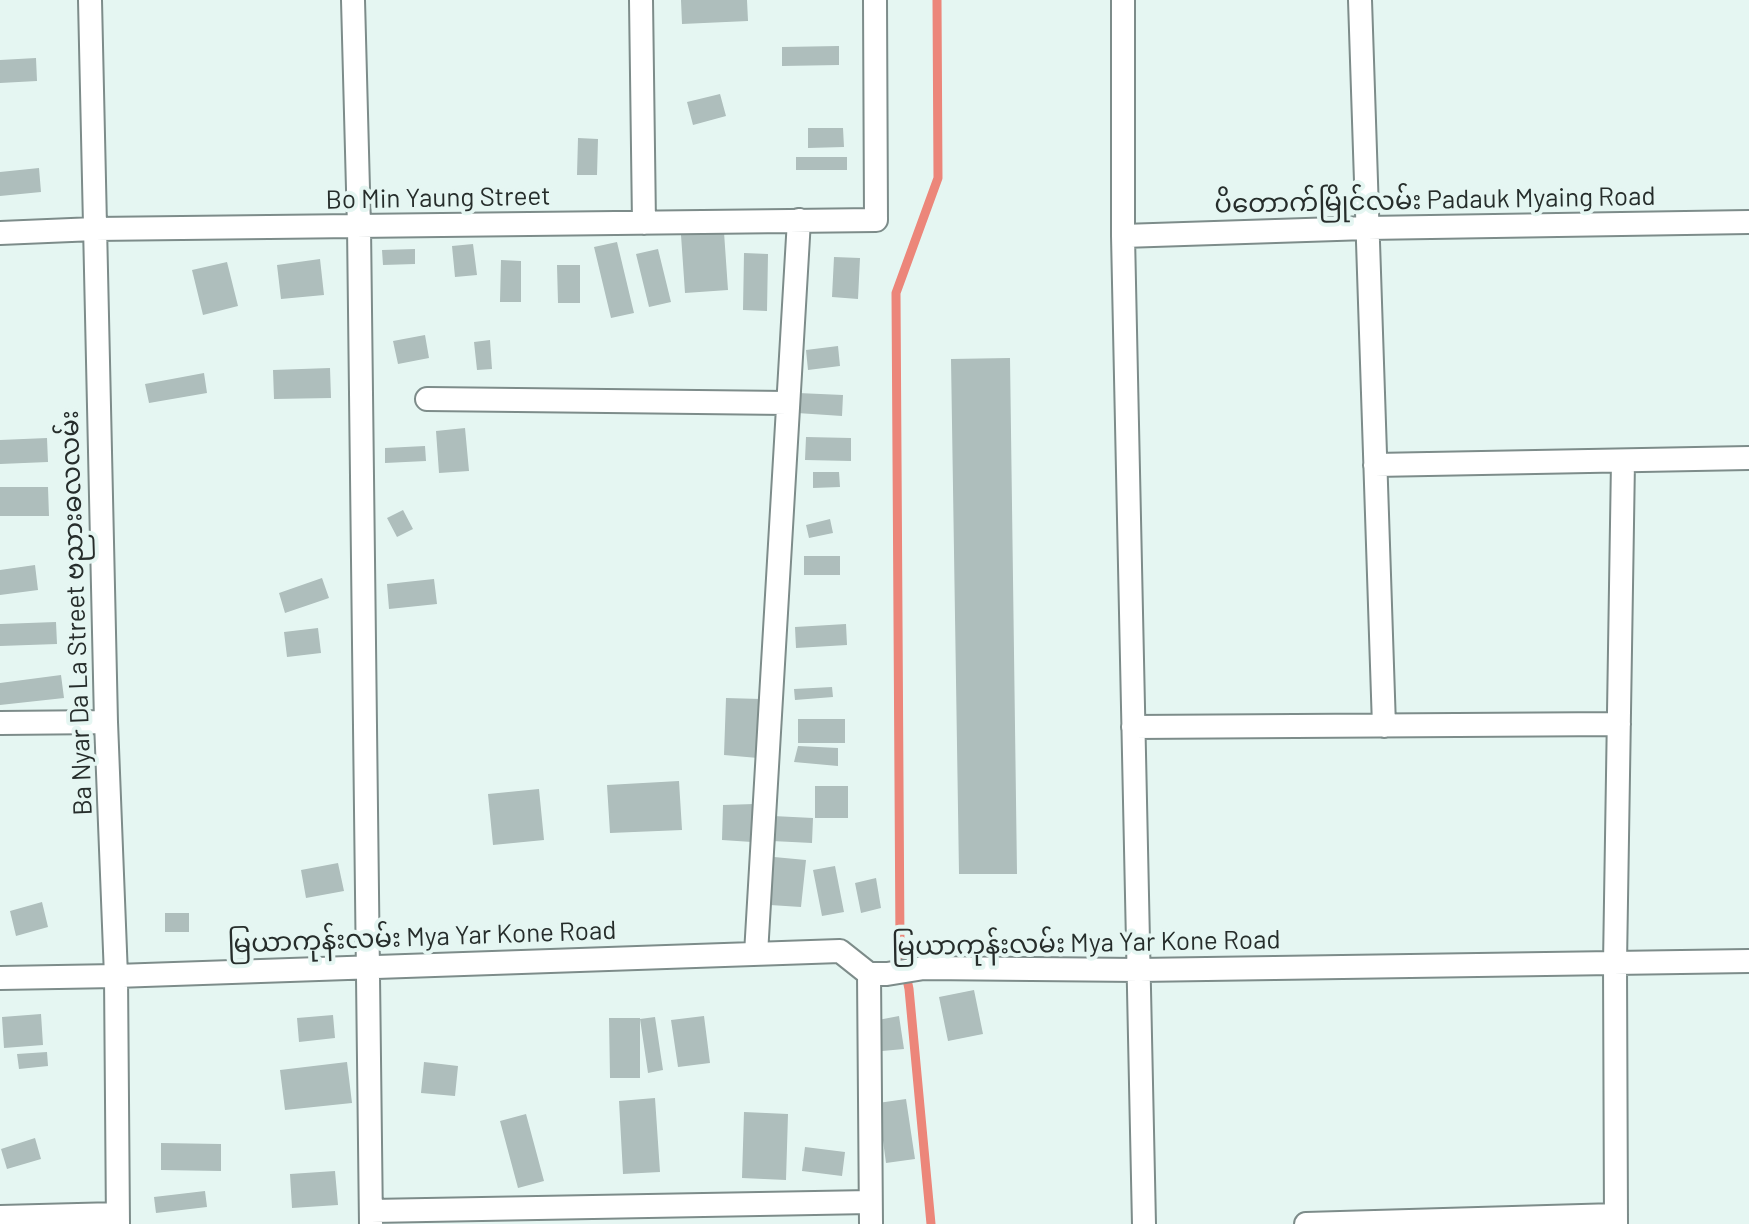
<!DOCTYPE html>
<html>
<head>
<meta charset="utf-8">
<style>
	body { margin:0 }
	canvas { display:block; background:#e5f6f2 }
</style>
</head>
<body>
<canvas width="1749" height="1224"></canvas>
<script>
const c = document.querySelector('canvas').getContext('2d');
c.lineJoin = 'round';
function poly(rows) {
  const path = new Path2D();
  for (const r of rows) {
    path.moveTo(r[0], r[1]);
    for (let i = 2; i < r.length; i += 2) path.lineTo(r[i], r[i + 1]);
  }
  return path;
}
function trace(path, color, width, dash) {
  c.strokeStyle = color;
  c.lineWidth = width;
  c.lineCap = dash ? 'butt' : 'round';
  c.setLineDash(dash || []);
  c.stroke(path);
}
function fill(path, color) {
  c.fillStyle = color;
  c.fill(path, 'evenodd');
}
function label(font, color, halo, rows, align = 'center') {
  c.font = font + ' Barlow,"Noto Sans Myanmar",sans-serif';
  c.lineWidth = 8;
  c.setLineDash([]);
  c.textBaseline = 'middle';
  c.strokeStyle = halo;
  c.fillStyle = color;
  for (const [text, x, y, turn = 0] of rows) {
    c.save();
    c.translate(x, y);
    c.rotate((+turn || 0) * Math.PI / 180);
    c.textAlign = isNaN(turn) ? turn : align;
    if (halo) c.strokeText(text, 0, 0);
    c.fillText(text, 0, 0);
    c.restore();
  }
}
trace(poly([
	[931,1224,909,989,900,946,896,293,938,178,937,0]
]), '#ec867a', 9);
fill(poly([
	[681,0,747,0,748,21,682,24],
	[839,46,839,65,782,66,782,47],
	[36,58,37,81,0,83,0,60],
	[720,94,726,116,693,125,687,102],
	[808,128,843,128,844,147,808,148],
	[578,138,598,139,597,175,577,175],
	[796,157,847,157,847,170,796,170],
	[39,168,41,192,0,196,0,172],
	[724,232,728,290,685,293,681,235],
	[617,242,634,313,611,318,594,247],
	[473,244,477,275,455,277,452,246],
	[415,249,415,264,383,265,382,250],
	[658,249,671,302,649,307,636,254],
	[744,253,768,254,767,311,743,310],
	[834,257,860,258,858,299,832,297],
	[320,259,324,295,281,299,277,265],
	[501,260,521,261,521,302,500,302],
	[227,262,238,306,203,315,192,270],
	[557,265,580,265,580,303,558,303],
	[425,335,429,358,398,364,393,341],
	[490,340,492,369,477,370,474,342],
	[838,346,840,366,808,370,806,350],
	[1010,358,1017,874,959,874,951,359],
	[330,368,331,398,274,399,273,370],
	[204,373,207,393,149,403,145,384],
	[798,393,843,395,842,416,797,413],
	[465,428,469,471,439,473,436,431],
	[806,437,851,438,851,461,805,460],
	[47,438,48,462,0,464,0,440],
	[425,446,426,461,385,463,385,448],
	[813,472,839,472,840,487,813,488],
	[0,487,48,487,49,516,0,516],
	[403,510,413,529,397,537,387,518],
	[830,519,833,533,809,538,806,525],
	[804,556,840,556,840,575,804,575],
	[35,565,38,590,0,595,0,570],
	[322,578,329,598,285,613,279,593],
	[434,579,437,604,389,609,387,584],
	[56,622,57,644,0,646,0,624],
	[846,624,847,645,796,648,795,627],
	[318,628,321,653,287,657,284,632],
	[61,675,64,698,0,705,0,683],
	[832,687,833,697,795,700,794,689],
	[726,698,761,699,758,758,724,755],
	[798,719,845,719,845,743,798,743],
	[798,746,838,748,838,766,794,762],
	[679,781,682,830,610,833,607,785],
	[815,786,848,786,848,818,815,818],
	[539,789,544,840,493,845,488,794],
	[754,804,752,842,722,840,723,805],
	[773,816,813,818,812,843,772,841],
	[774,857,806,860,801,907,770,905],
	[338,863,344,891,306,898,301,870],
	[835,866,844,912,822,916,813,870],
	[876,878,881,908,861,913,855,883],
	[42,902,48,927,16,936,10,911],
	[165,913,189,913,189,932,165,932],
	[974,990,983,1034,948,1041,939,997],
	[41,1014,43,1045,4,1048,2,1017],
	[333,1015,335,1038,299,1042,297,1018],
	[704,1016,710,1063,678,1067,671,1020],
	[899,1016,904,1049,882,1051,878,1020],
	[655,1017,663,1070,648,1073,640,1019],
	[609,1018,640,1018,640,1078,610,1078],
	[47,1052,48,1066,19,1069,17,1054],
	[347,1062,352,1103,285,1110,280,1070],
	[424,1062,458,1066,455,1096,421,1093],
	[655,1098,660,1172,623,1174,619,1101],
	[906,1099,915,1159,886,1163,878,1103],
	[744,1112,788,1114,786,1180,742,1178],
	[526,1114,544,1181,518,1188,500,1121],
	[35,1138,41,1159,7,1169,1,1149],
	[161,1143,221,1144,221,1171,161,1170],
	[805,1147,845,1152,842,1176,802,1171],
	[335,1171,338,1205,292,1208,290,1174],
	[205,1191,207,1207,156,1213,154,1197]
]), '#aebebc');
const street = poly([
	[90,0,106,722,116,976,118,1224],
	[353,0,359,227,371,1224],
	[641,0,644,223],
	[1123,0,1123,236,1144,1224],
	[1360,0,1384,726],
	[0,233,95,229,876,220,875,0],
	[1123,236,1367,228,1749,222],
	[427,399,787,403],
	[1375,465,1749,458],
	[0,723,106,722],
	[1133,727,1619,724],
	[756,954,799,220],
	[869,974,871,1224],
	[0,978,116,976,840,951,869,974,887,974,924,968,1139,970,1749,961],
	[371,1211,870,1202],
	[0,1217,117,1214],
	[1306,1224,1616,1215],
	[1616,1224,1615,963,1623,461]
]);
trace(street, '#7d8c8a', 26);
trace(street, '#fff', 22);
label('26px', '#262d2b', '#e5f6f2', [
	["Bo Min Yaung Street",438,198,-1],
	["ပိတောက်မြိုင်လမ်း Padauk Myaing Road",1435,200,-1],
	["Ba Nyar Da La Street ဗညားဓလလမ်း",76,613,-92],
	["မြယာကုန်းလမ်း Mya Yar Kone Road",422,937,-2],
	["မြယာကုန်းလမ်း Mya Yar Kone Road",1086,943,-1]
]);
</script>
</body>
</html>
